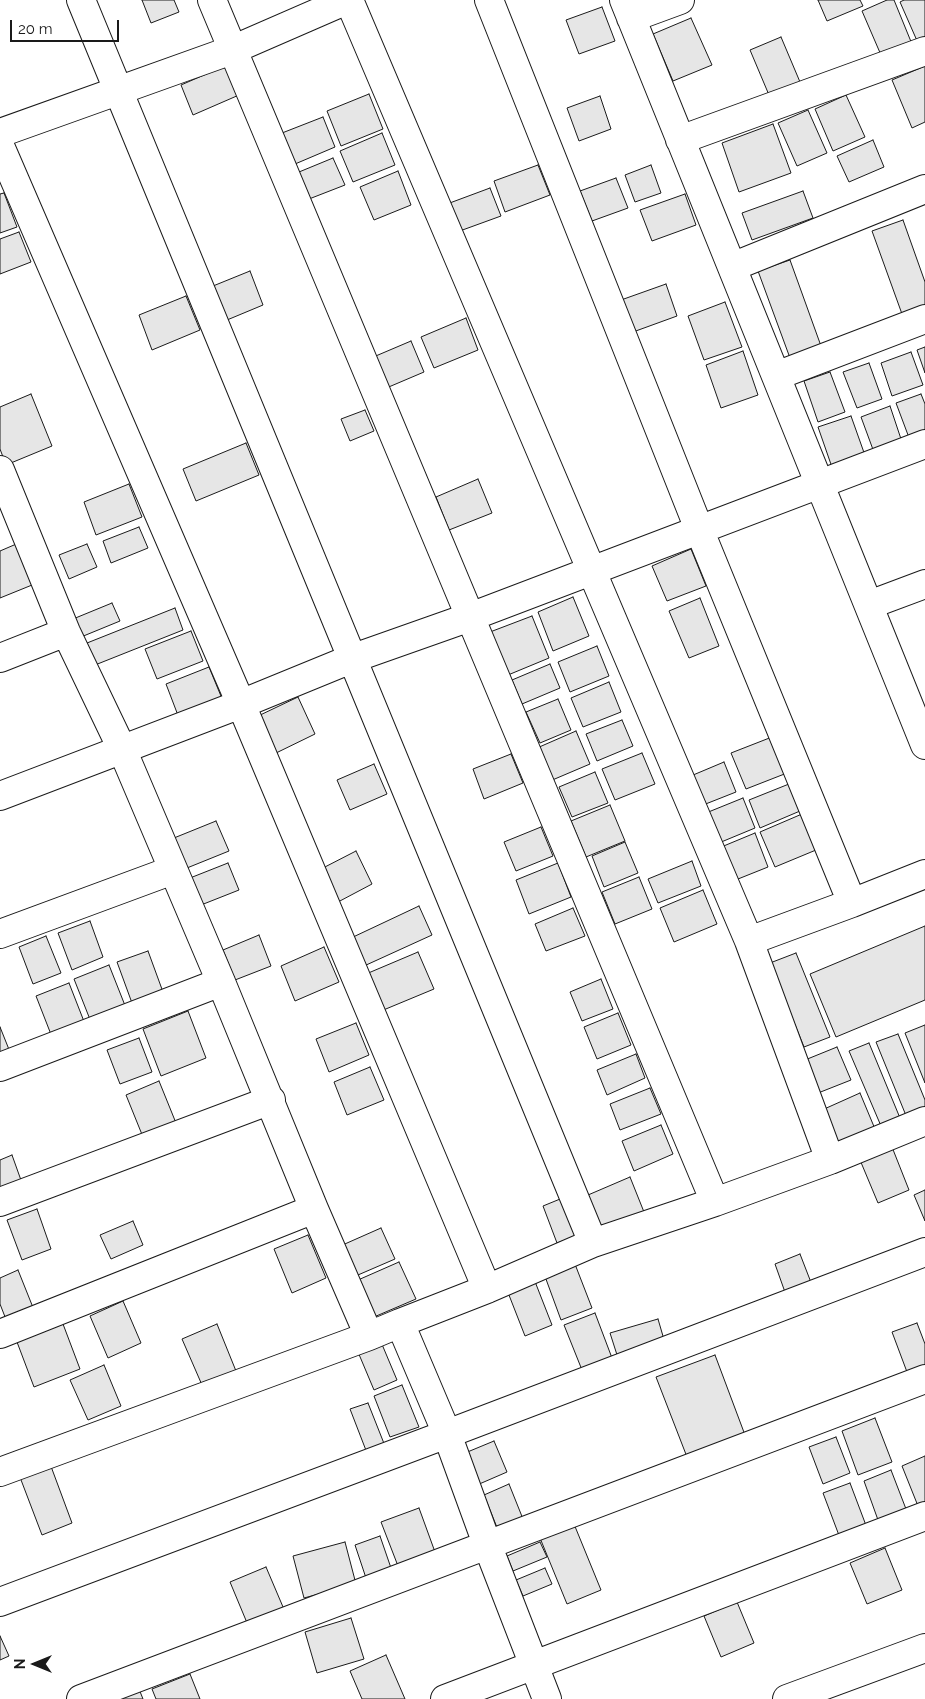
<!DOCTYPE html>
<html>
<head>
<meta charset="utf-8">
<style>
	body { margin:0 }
	#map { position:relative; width:925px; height:1699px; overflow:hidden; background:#fff; font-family:Raleway,sans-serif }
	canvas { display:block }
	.north { position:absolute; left:10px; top:1639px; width:50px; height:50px; -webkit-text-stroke:4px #fff; paint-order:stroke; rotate:270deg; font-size:14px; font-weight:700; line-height:20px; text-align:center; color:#1a1a1a }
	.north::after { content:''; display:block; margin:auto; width:18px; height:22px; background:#1a1a1a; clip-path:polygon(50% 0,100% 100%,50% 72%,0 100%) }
	.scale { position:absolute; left:10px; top:20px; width:109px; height:22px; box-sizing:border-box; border:2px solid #1a1a1a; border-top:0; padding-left:6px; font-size:15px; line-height:18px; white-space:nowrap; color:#1a1a1a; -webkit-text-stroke:4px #fff; paint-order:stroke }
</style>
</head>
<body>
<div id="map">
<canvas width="925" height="1699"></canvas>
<div class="north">N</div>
<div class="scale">20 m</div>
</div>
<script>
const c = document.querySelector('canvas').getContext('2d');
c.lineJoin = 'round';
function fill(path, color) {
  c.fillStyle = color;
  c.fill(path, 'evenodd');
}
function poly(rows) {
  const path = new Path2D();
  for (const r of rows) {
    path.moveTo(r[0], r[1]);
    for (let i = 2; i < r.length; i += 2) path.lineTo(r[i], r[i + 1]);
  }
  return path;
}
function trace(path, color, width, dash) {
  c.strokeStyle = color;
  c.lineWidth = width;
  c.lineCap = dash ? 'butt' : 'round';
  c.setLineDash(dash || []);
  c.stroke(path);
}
const building = poly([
	[142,0,174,0,179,12,151,23,142,0],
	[818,0,860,0,863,6,827,21,818,0],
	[887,0,894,0,914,49,884,62,862,11,887,0],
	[904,0,925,0,925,40,918,43,900,2,904,0],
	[602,7,615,41,579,54,566,20,602,7],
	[691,18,712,65,673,81,653,34,691,18],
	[781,37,800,82,769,95,750,50,781,37],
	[227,65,239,95,193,115,181,85,227,65],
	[925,66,925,122,912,128,892,80,925,66],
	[369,94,383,129,341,146,327,111,369,94],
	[846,95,865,137,833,151,815,109,846,95],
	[600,96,611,129,579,141,567,108,600,96],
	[808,110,827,153,797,166,778,123,808,110],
	[323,117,335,147,295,164,282,133,323,117],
	[773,124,791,173,739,192,722,143,773,124],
	[382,133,395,165,353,182,340,151,382,133],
	[873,140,884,167,849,182,837,156,873,140],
	[333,158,345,185,309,199,299,172,333,158],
	[538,165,550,195,505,212,494,181,538,165],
	[651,165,661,193,635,202,625,175,651,165],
	[398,171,411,205,374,220,360,187,398,171],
	[616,178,628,208,592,221,580,191,616,178],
	[490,188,501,216,457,232,447,204,490,188],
	[803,191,813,218,752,240,742,213,803,191],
	[4,193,17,227,0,233,0,194,4,193],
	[685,194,696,225,652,241,640,210,685,194],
	[903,220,925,282,925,306,902,314,872,231,903,220],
	[19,232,31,262,0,274,0,239,19,232],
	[790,260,821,346,790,358,758,271,790,260],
	[250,271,263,305,227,320,213,286,250,271],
	[666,284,677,316,633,332,621,300,666,284],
	[186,296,200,330,152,350,139,315,186,296],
	[725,302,742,347,704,360,688,316,725,302],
	[466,318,478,350,434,368,421,337,466,318],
	[411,341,424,372,384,389,371,358,411,341],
	[925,347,925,373,917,350,925,347],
	[743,351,758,395,721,408,706,365,743,351],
	[911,352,923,385,892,396,881,363,911,352],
	[869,363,882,399,857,408,843,372,869,363],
	[830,372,845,412,818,422,804,381,830,372],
	[31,394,52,446,6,465,0,449,0,407,31,394],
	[921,394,925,404,925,438,911,443,896,403,921,394],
	[890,406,903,445,875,455,861,417,890,406],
	[365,410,374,431,350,441,341,419,365,410],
	[851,416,867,461,834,473,818,427,851,416],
	[246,443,259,475,196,501,183,469,246,443],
	[478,479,492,513,449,530,436,497,478,479],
	[129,484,142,517,96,535,84,502,129,484],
	[139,527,148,548,111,563,103,541,139,527],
	[21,542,37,583,0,598,0,551,21,542],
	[87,544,97,567,69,579,59,555,87,544],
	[691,549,706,586,667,601,652,566,691,549],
	[573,597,589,636,553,651,538,612,573,597],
	[700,598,719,646,689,658,669,611,700,598],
	[112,603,120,621,81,637,73,619,112,603],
	[175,608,183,630,95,665,87,643,175,608],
	[532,616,549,658,508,675,490,632,532,616],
	[191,631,203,661,157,679,145,649,191,631],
	[597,646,609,676,570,692,558,662,597,646],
	[550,664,560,688,522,704,512,680,550,664],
	[209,667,223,701,179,718,166,684,209,667],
	[609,682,621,712,583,727,571,698,609,682],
	[298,697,315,734,274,754,256,717,298,697],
	[558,699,571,730,540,743,526,712,558,699],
	[622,720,633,746,597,761,586,734,622,720],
	[576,731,590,764,550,781,537,748,576,731],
	[772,737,787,773,746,789,731,753,772,737],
	[642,753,655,784,615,800,602,769,642,753],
	[511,754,523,783,484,799,473,769,511,754],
	[724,762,736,792,698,807,686,778,724,762],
	[374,764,387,794,350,810,337,780,374,764],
	[595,772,608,803,572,817,559,787,595,772],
	[789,784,800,811,760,828,749,800,789,784],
	[743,798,755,828,714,845,701,815,743,798],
	[610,805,625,841,586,857,571,821,610,805],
	[802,814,816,850,775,867,760,832,802,814],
	[216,821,229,851,182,870,169,840,216,821],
	[541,827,553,856,516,871,504,842,541,827],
	[755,833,768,867,728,883,714,850,755,833],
	[625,842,638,873,604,887,592,856,625,842],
	[356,851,372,884,338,902,321,869,356,851],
	[692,861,701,886,658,903,648,879,692,861],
	[228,863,239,890,201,905,190,878,228,863],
	[558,863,571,897,529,914,516,880,558,863],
	[639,877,652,909,615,924,602,892,639,877],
	[703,890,717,924,674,942,660,908,703,890],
	[419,906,432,935,364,966,351,938,419,906],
	[573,908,585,936,546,951,535,924,573,908],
	[90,921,103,957,72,970,58,933,90,921],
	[925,926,925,1000,836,1037,810,974,925,926],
	[259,935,271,966,235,980,223,950,259,935],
	[46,936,61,973,33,984,19,947,46,936],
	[324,947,339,982,295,1001,281,966,324,947],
	[148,951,163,992,132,1003,117,962,148,951],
	[418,952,434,989,381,1011,366,974,418,952],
	[796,953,830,1037,804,1047,770,963,796,953],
	[109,965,126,1008,91,1022,74,979,109,965],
	[601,979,613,1009,582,1021,570,992,601,979],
	[69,983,85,1024,52,1037,36,996,69,983],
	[188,1011,206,1058,161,1076,143,1029,188,1011],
	[618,1013,631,1045,597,1059,584,1027,618,1013],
	[356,1023,369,1055,329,1072,316,1039,356,1023],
	[925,1025,925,1083,905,1033,925,1025],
	[0,1027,10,1052,0,1057,0,1027],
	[898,1034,925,1100,925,1110,907,1118,876,1042,898,1034],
	[139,1038,152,1072,120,1084,107,1050,139,1038],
	[869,1043,900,1118,881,1126,849,1051,869,1043],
	[837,1047,851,1080,813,1095,800,1062,837,1047],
	[636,1054,645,1078,607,1095,597,1070,636,1054],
	[370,1067,384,1100,347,1115,334,1082,370,1067],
	[159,1081,176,1123,143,1137,126,1095,159,1081],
	[650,1088,661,1114,620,1130,610,1104,650,1088],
	[860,1093,875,1129,836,1144,822,1110,860,1093],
	[661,1125,673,1154,634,1171,622,1141,661,1125],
	[892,1147,909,1190,878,1203,860,1160,892,1147],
	[12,1155,22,1183,0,1191,0,1160,12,1155],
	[630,1177,644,1212,601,1229,588,1195,630,1177],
	[925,1190,925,1221,914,1195,925,1190],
	[565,1197,579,1235,557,1243,543,1206,565,1197],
	[37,1209,51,1249,22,1260,7,1220,37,1209],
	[133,1221,143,1245,111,1259,100,1235,133,1221],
	[381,1228,395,1259,351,1278,338,1247,381,1228],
	[308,1235,326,1278,292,1293,274,1249,308,1235],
	[800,1254,812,1285,786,1295,775,1264,800,1254],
	[573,1259,592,1308,561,1320,543,1271,573,1259],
	[399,1262,416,1299,374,1317,358,1280,399,1262],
	[18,1270,34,1310,7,1322,0,1304,0,1278,18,1270],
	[534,1279,552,1325,525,1336,507,1290,534,1279],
	[123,1301,141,1343,108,1358,90,1316,123,1301],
	[595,1313,612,1358,582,1370,564,1325,595,1313],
	[658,1319,665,1343,618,1358,610,1333,658,1319],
	[917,1323,925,1344,925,1374,910,1380,892,1332,917,1323],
	[63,1324,80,1369,34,1387,17,1342,63,1324],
	[217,1324,236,1371,202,1385,182,1339,217,1324],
	[381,1342,397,1380,374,1390,358,1352,381,1342],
	[715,1355,745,1435,687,1457,656,1377,715,1355],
	[104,1365,121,1406,88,1420,70,1380,104,1365],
	[402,1385,419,1427,390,1437,374,1396,402,1385],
	[368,1403,385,1446,367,1453,350,1409,368,1403],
	[875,1418,892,1462,858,1475,842,1431,875,1418],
	[836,1437,850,1473,823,1484,809,1447,836,1437],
	[494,1441,507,1472,477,1485,465,1453,494,1441],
	[925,1456,925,1502,918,1506,902,1466,925,1456],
	[49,1461,72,1523,42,1535,18,1472,49,1461],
	[891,1470,906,1509,878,1520,864,1481,891,1470],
	[850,1483,867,1528,840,1538,823,1493,850,1483],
	[509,1484,523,1519,498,1530,484,1495,509,1484],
	[419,1508,435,1552,398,1566,381,1522,419,1508],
	[574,1524,601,1590,567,1604,540,1538,574,1524],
	[380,1536,391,1568,366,1578,355,1545,380,1536],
	[345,1542,356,1584,304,1598,293,1556,345,1542],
	[540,1542,547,1557,513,1571,507,1556,540,1542],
	[885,1548,902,1590,867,1604,850,1563,885,1548],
	[266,1567,286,1614,250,1630,230,1582,266,1567],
	[545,1568,552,1584,523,1596,516,1580,545,1568],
	[737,1602,754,1643,721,1657,704,1616,737,1602],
	[351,1618,364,1659,317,1673,305,1632,351,1618],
	[0,1636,9,1656,0,1660,0,1636],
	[386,1655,405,1699,362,1699,350,1671,386,1655],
	[190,1674,200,1699,156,1699,152,1689,190,1674],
	[139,1689,143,1699,115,1699,139,1689]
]);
fill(building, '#e6e6e6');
trace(building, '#1a1a1a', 1);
const minor = poly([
	[81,0,593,1243],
	[212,0,715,1202],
	[349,0,749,941,830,1160],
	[489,0,699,529,852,903],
	[624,0,925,745],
	[631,18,680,0],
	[0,133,232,50,347,0],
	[680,140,925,51],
	[0,146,241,704,487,1289],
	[732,267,925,189],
	[776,376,925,319],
	[0,470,66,632,122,749,221,982,314,1209,369,1336,400,1323,447,1434,487,1544,547,1699],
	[869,605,925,584],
	[0,658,66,632],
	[0,796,241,704,351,659,470,617,925,444],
	[0,934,173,870],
	[749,941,852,903,925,874],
	[0,1067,221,982],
	[0,1202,271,1100],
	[400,1323,487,1289,593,1243,715,1202,830,1160,925,1121],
	[0,1334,314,1209],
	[0,1472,369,1336],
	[0,1602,447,1434,925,1252],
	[81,1699,925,1379],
	[445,1699,925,1516],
	[787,1699,925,1648]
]);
trace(minor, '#1a1a1a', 30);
trace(minor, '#fff', 28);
</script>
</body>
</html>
